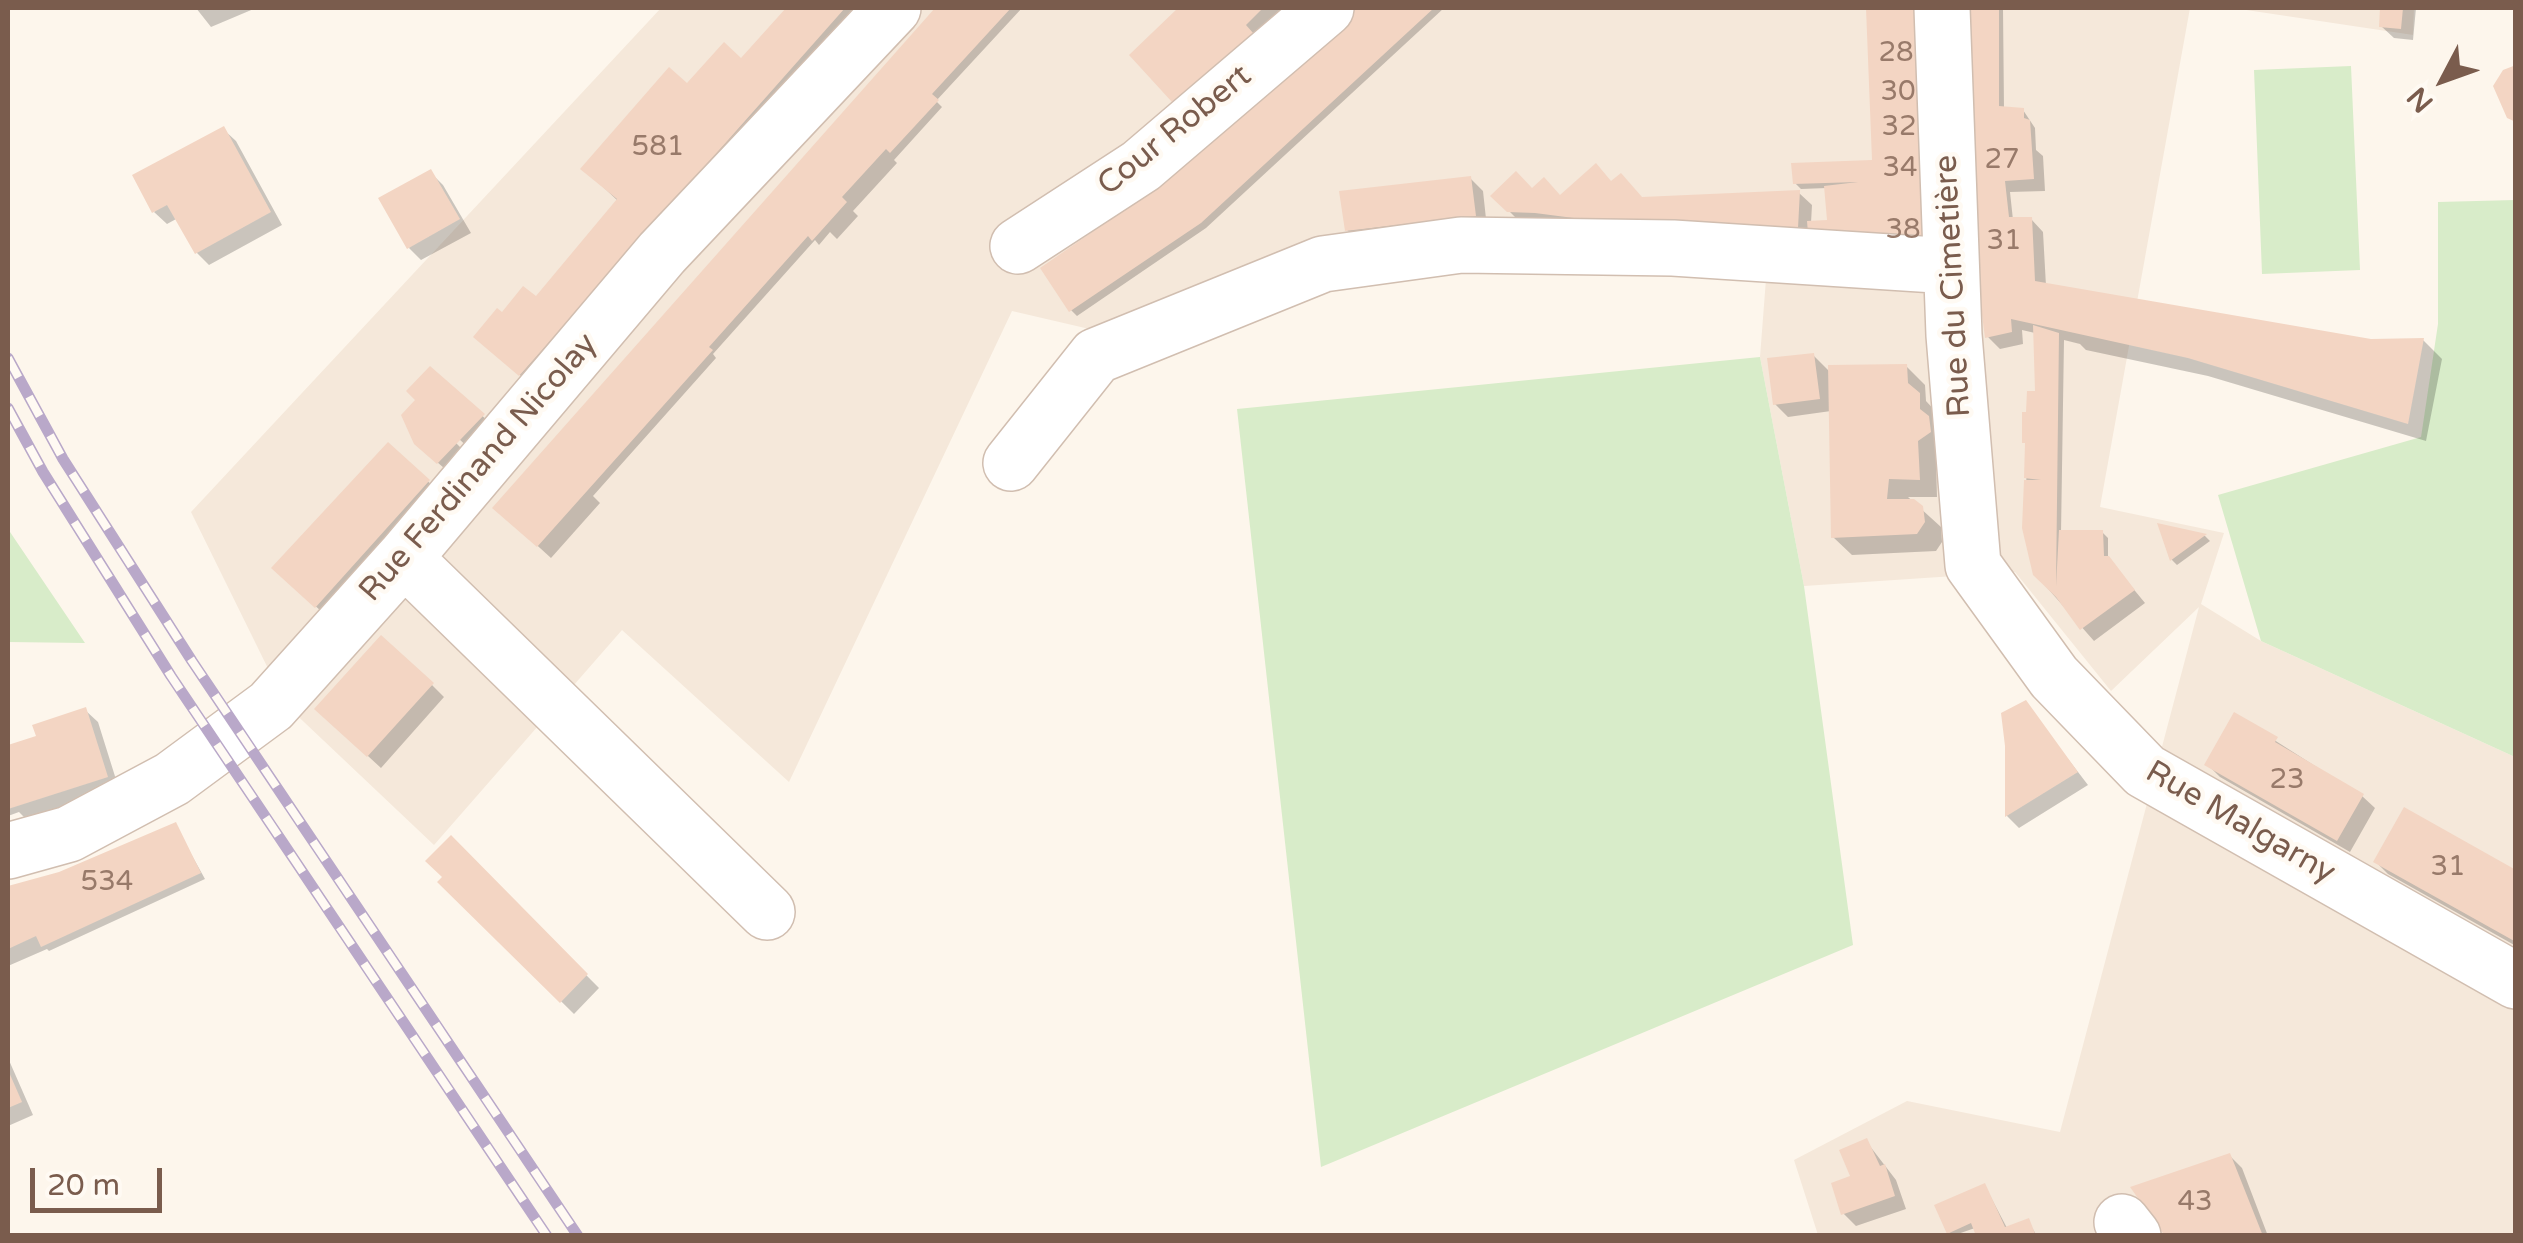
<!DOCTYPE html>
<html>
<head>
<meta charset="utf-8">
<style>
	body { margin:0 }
	#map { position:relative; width:2523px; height:1243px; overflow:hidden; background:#fdf6ec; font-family:"Varela Round",sans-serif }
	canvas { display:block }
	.frame { position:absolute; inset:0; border:10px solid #7a5c4d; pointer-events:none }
	.north { position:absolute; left:2393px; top:30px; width:100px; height:100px; -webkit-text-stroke:8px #fffaf3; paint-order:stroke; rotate:229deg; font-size:28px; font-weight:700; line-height:40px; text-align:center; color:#7a5c4d }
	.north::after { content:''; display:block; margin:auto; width:35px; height:45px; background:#7a5c4d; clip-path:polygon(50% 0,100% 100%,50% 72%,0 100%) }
	.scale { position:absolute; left:30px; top:1168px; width:132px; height:45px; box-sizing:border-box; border:5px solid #7a5c4d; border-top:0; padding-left:12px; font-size:30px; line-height:35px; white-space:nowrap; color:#7a5c4d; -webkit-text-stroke:8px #fffaf3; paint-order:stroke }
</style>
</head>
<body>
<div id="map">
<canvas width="2523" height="1243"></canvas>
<div class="frame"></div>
<div class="north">N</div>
<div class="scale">20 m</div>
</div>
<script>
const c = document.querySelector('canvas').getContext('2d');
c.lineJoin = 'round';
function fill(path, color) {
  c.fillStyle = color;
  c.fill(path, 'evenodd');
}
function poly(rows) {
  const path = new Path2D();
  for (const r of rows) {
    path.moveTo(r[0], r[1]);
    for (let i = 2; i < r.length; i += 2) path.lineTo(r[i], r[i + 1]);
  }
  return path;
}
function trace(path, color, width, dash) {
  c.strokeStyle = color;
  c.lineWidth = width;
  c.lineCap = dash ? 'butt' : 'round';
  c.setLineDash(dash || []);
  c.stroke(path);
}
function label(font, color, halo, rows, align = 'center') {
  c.font = font + ' "Varela Round",sans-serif';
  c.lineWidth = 9;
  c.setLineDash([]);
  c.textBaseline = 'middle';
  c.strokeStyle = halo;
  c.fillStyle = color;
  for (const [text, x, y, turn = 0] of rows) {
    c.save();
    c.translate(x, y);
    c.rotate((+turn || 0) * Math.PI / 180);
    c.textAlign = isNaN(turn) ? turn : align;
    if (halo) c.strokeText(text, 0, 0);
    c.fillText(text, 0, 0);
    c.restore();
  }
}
fill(poly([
	[661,8,2190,8,2100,507,2224,533,2201,604,2261,641,2515,757,2515,1235,1818,1235,1794,1160,1907,1101,2060,1132,2199,607,2111,691,2015,572,1804,586,1760,357,1766,279,1495,225,1098,331,1012,311,789,782,622,630,434,845,286,705,191,512],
	[2233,8,2414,8,2413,35]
]), '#f5e8da');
fill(poly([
	[2351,66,2360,270,2262,274,2254,70],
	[2515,200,2516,200,2515,757,2261,641,2218,495,2421,437,2438,324,2438,202],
	[1760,357,1804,586,1853,945,1321,1167,1237,409],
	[8,529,85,643,8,642]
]), '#d8ecc9');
fill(poly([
	[196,8,256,8,211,27],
	[789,8,868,8,533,386,489,349,502,315,546,308,618,201,584,169,741,61],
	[939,8,1022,8,936,101,942,107,894,160,897,163,853,211,858,216,837,239,830,232,819,245,815,240,713,354,716,358,593,496,600,503,551,558,496,508],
	[1182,8,1294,8,1193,119,1132,55],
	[1358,8,1444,8,1206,228,1077,316,1071,310,1193,162],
	[1868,8,1926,8,1935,259,1515,217,1494,196,1532,191,1560,198,1612,184,1641,199,1799,193,1812,205,1811,223,1830,222,1827,188,1801,189,1795,183,1875,163],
	[1965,8,2003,8,2004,109,2023,110,2035,128,2036,150,2043,156,2045,191,2010,192,2013,220,2031,219,2043,232,2046,286,2371,341,2423,340,2442,359,2426,441,2208,376,2086,350,2080,344,2064,340,2061,533,2102,532,2108,538,2108,558,2145,603,2094,641,2035,574,2024,528,2028,445,2037,394,2035,333,2022,330,2023,344,2000,349,1988,337],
	[2383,8,2416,8,2413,40,2394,38,2381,26],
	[223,129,236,141,282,225,209,265,197,253,178,218,167,224,154,212],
	[430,172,443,185,471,233,421,260,409,248],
	[1470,178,1483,191,1487,228,1360,242,1347,230],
	[1813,355,1831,373,1906,366,1925,385,1926,401,1938,414,1948,451,1936,460,1937,497,1908,497,1941,527,1942,542,1936,551,1852,555,1833,537,1831,411,1788,417,1775,404],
	[430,370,496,428,474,453,442,423,439,426,462,449,444,468,423,450,415,404],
	[388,445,434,487,322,612,274,568],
	[2161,526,2205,536,2210,541,2177,565,2172,560],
	[432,685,444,697,381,768,330,721],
	[85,710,98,722,119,789,26,819,19,812,8,816,8,748,39,738],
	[2235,715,2362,796,2375,808,2350,852,2220,777,2207,764],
	[2045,729,2088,785,2019,828,2007,816,2008,745],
	[175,825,205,879,49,951,47,949,8,966,8,889,35,883],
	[451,839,599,988,574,1014,440,882,445,877],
	[2376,862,2516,873,2516,946,2388,874],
	[8,1058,33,1115,8,1126],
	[1866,1141,1896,1180,1906,1209,1856,1226,1843,1213],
	[2230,1156,2242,1168,2268,1236,2167,1236],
	[1985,1186,2007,1228,2028,1221,2037,1236,1978,1236,1975,1228,1952,1236,1949,1233]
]), '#0003');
fill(poly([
	[786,8,845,8,519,376,473,337,497,308,502,312,523,286,536,296,617,199,580,169,669,67,687,83,724,42,741,58],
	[935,8,1011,8,932,94,939,100,890,153,886,149,842,197,847,202,812,241,808,236,709,347,713,350,537,547,492,508],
	[1178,8,1263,8,1246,25,1254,34,1172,102,1129,55],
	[1356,8,1434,8,1201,223,1069,312,1040,268,1172,177],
	[1866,8,1922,8,1930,255,1809,246,1807,221,1827,220,1824,186,1858,182,1793,184,1791,163,1872,160],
	[1962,8,1999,8,1999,106,2024,108,2024,118,2030,120,2034,179,2005,181,2009,217,2032,217,2035,281,2371,339,2424,338,2408,424,2188,358,2011,319,2012,332,1985,338,1976,267],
	[2380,8,2403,8,2401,29,2379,27],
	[2516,65,2516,122,2507,118,2493,86,2503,70],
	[224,126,271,212,195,254,167,205,152,213,132,175],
	[1596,163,1611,181,1621,173,1642,197,1800,190,1797,247,1535,213,1507,212,1490,196,1516,171,1532,188,1544,177,1560,195],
	[431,169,460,219,407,249,378,198],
	[1471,176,1476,216,1345,231,1339,191],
	[2033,325,2059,333,2056,586,2059,530,2103,530,2104,556,2109,556,2135,590,2080,630,2056,597,2033,575,2022,528,2024,480,2041,480,2024,478,2025,443,2022,443,2022,412,2026,412,2027,391,2035,391],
	[1814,353,1820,399,1773,405,1767,358],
	[1907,364,1908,383,1920,393,1920,409,1929,416,1931,432,1918,441,1920,480,1889,479,1887,499,1914,499,1923,506,1925,522,1917,534,1831,538,1828,365],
	[430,366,485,414,437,464,414,444,401,415,415,400,406,391],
	[388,442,430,480,315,608,271,568],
	[2157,523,2207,534,2170,561],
	[381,635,434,683,367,757,314,709],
	[2026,700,2078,772,2005,817,2005,746,2001,713],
	[86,707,108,777,8,809,8,745,36,736,32,725],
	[2234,712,2278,737,2275,742,2364,794,2337,841,2204,765],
	[2404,807,2516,870,2516,942,2373,862],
	[176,822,201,873,41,947,36,936,8,949,8,886,59,872],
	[451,835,588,974,560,1003,437,882,442,877,425,861],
	[8,1070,22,1102,8,1108],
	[1867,1138,1880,1166,1885,1164,1895,1196,1841,1215,1831,1183,1850,1176,1839,1150],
	[2230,1153,2263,1236,2165,1236,2130,1187],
	[1985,1183,2005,1227,2029,1218,2036,1236,1976,1236,1971,1223,1947,1234,1934,1205]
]), '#f3d5c3');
const minor = poly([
	[1942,8,1954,335,1973,565,2054,677,2145,771,2516,981],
	[1018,246,1141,166,1326,8],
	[1011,463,1096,356,1323,264,1461,245,1673,248,1951,266],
	[404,558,767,912],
	[8,851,69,834,172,779,271,706,404,558,662,253,893,8],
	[2122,1222,2133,1236]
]);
trace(minor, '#d1beb0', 58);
trace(minor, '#fff', 55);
const rail = poly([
	[8,358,63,459,192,661,578,1236],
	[8,408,43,472,171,676,547,1236]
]);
trace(rail, '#b9a8c9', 11);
trace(rail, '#fffaf3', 8, [22]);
label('28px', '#987a6a', null, [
	["28",1896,54],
	["30",1898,93],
	["32",1899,128],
	["581",658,148],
	["27",2002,161],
	["34",1900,169],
	["38",1903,231],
	["31",2004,242],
	["23",2287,781],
	["31",2448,868],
	["534",107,883],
	["43",2195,1203]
]);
label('32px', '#7a5c4d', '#fffaf3', [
	["Cour Robert",1175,131,-39],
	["Rue du Cimetière",1954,286,-93],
	["Rue Ferdinand Nicolay",479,468,-49],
	["Rue Malgarny",2240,823,30]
]);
</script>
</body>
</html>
